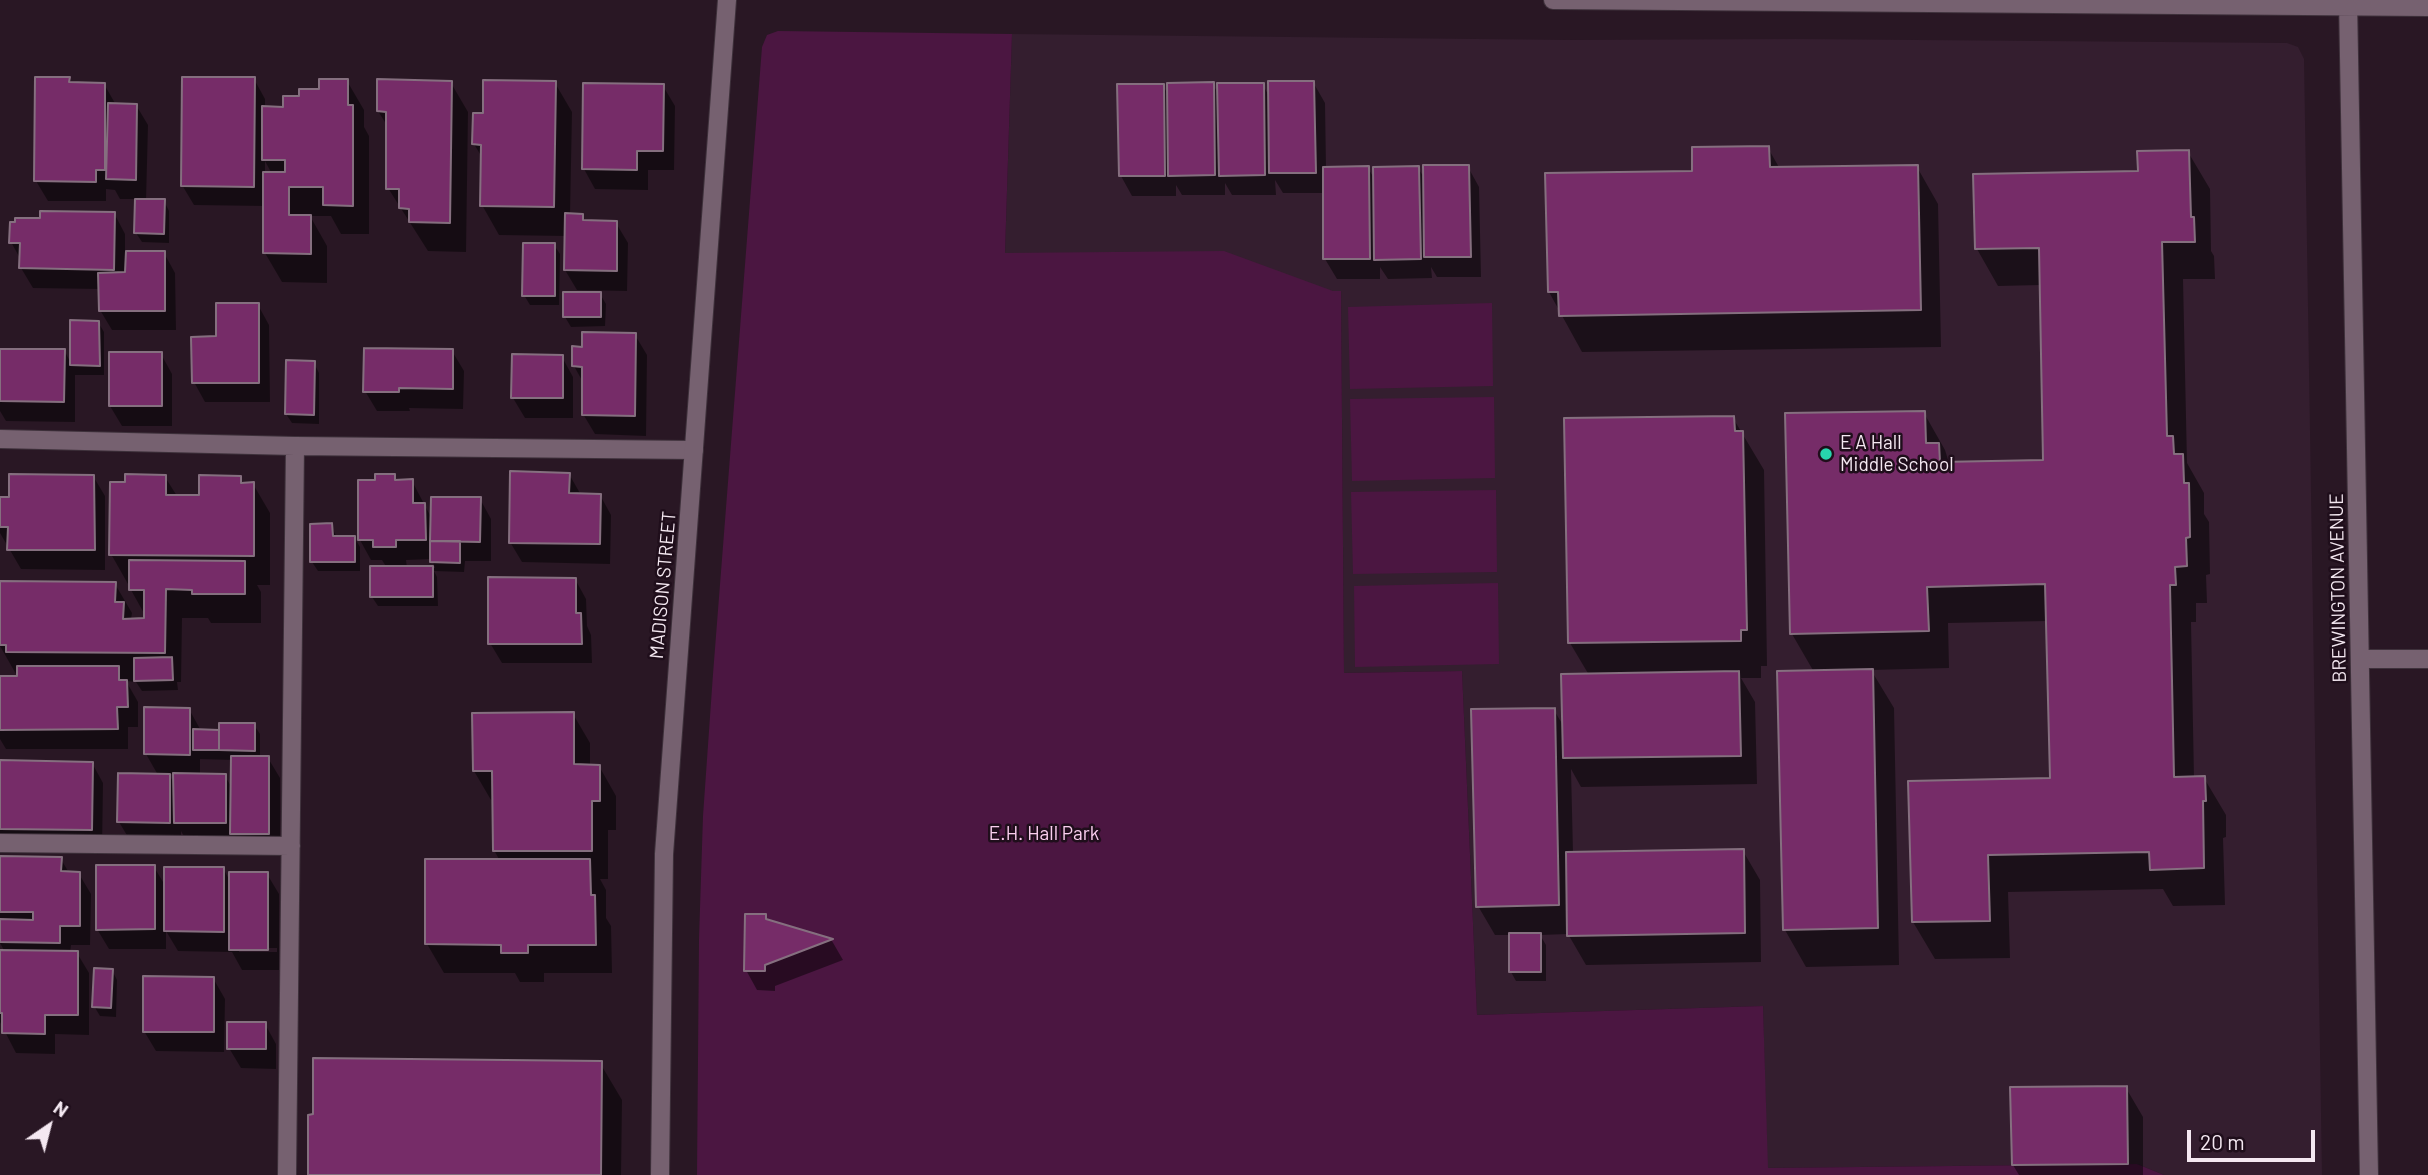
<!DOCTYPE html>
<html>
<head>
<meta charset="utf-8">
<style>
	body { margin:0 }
	#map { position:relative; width:2428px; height:1175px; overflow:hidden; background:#291724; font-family:Barlow,sans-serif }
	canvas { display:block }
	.north { position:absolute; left:14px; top:1091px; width:70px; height:70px; -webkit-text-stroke:5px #1f0e1b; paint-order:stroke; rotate:35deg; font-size:19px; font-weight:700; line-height:28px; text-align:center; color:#f4e8f1 }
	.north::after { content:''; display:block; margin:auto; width:24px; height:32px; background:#f4e8f1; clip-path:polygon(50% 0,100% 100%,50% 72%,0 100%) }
	.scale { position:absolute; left:2187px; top:1130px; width:128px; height:32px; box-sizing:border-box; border:4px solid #f4e8f1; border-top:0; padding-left:9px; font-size:21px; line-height:24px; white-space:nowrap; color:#f4e8f1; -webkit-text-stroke:5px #1f0e1b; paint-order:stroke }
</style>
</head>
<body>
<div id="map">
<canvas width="2428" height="1175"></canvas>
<div class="north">N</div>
<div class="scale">20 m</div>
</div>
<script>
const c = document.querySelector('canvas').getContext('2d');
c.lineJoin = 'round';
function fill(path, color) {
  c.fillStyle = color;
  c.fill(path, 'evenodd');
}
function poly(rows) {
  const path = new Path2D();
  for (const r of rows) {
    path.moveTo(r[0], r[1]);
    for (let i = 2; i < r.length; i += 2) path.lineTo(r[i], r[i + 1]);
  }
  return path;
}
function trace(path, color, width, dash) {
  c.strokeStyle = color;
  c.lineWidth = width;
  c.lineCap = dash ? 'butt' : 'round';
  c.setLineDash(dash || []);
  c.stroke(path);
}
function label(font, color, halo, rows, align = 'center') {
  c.font = font + ' Barlow,sans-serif';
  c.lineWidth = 5;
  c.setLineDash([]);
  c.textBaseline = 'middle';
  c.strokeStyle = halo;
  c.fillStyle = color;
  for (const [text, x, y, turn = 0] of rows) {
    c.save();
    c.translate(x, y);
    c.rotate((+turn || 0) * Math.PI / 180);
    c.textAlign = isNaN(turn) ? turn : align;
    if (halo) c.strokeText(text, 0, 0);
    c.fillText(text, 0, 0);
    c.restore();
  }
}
fill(poly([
	[1012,34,1569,40,1796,39,2287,43,2298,47,2304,59,2322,1175,2164,1175,2137,1164,1767,1168,1763,1006,1477,1015,1462,671,1344,673,1341,292,1005,253]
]), '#341e2f');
fill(poly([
	[778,31,1012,34,1005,253,1224,251,1333,291,1341,291,1344,673,1462,671,1477,1015,1763,1006,1768,1168,2137,1164,2164,1175,697,1175,699,939,703,816,713,674,762,47,767,35],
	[1492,303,1493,386,1350,389,1348,307],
	[1494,397,1495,478,1352,481,1350,399],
	[1496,490,1497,572,1353,574,1351,492],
	[1498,583,1499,664,1355,667,1354,586]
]), '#4b1641');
fill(poly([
	[69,79,72,84,104,84,116,105,136,105,148,125,146,201,164,201,169,211,169,243,142,242,136,233,136,199,120,199,115,190,106,189,106,201,48,201,36,181],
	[254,79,265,99,265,108,285,108,301,98,347,81,364,110,364,127,369,136,369,234,341,234,331,216,310,216,327,246,327,283,282,282,265,253,265,206,194,205,182,185],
	[265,161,272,174,265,174],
	[1313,82,1325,103,1326,168,1368,168,1375,180,1418,168,1425,179,1468,167,1479,187,1481,277,1437,277,1431,267,1432,278,1388,279,1380,267,1380,279,1337,279,1325,259,1325,193,1283,193,1275,180,1276,195,1232,195,1225,183,1225,195,1182,195,1176,185,1176,196,1132,196,1121,176,1163,85,1169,97,1213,84,1219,96,1263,85,1270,98],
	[451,83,468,112,466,252,428,251,388,188,388,127,378,111],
	[555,83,572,112,570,215,582,215,586,222,616,223,628,243,627,291,577,290,565,270,566,236,499,235,482,205,483,159,474,144,485,115],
	[663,86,675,106,674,170,648,170,648,190,595,189,584,169],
	[1768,148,1780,169,1917,167,1938,204,1941,347,1582,352,1549,292,1694,172],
	[2188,152,2210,189,2211,251,2214,256,2215,279,2183,279,2187,463,2204,493,2204,514,2209,522,2210,574,2206,575,2207,603,2196,603,2196,622,2191,622,2194,778,2204,778,2226,815,2226,837,2223,838,2225,905,2173,906,2163,889,2008,892,2010,958,1935,959,1913,922,2052,780,2048,621,1948,623,1949,668,1871,670,1894,708,1899,965,1806,967,1785,930,1814,672,1792,634,1924,413,1945,450,1949,463,2045,462,2041,285,1998,286,1977,249],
	[114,213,125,234,125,253,164,253,175,273,176,330,112,330,100,310,100,289,33,288,21,268,21,260,11,242],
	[554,245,560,254,559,305,530,305,524,295],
	[600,294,606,304,605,326,571,327,565,317],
	[258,305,269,325,270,402,205,402,194,382,218,338],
	[98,322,104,332,104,375,75,375,75,422,6,421,0,411,0,350,64,350,72,365],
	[635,335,647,355,646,436,595,434,583,414,584,384,574,366,583,348],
	[452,351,464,371,463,409,409,408,410,411,377,411,365,391],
	[161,354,172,374,172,426,122,426,110,406],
	[562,357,573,377,573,418,525,418,513,398],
	[314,363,319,373,319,424,292,423,286,414],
	[1733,418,1764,470,1767,666,1761,666,1761,678,1741,678,1755,702,1757,784,1581,787,1571,769,1573,853,1743,851,1760,880,1761,962,1586,965,1568,934,1540,935,1546,945,1546,981,1516,981,1511,972,1511,935,1495,935,1478,906,1554,710,1564,727,1589,675,1570,643],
	[569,474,581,495,600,495,611,515,610,564,522,562,510,542],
	[93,476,105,496,105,570,21,569,0,533,0,499,11,499],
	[394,476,397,482,412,481,432,519,480,499,491,519,491,561,465,561,464,572,434,571,437,577,438,606,378,606,372,597,387,568,382,560,371,560,360,540,377,482],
	[432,559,435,568,407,568,406,560],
	[165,477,177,496,201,496,240,478,244,484,253,484,270,513,270,585,257,585,261,592,261,623,211,623,208,618,182,618,181,682,177,682,178,690,142,691,136,682,126,681,138,702,138,727,128,727,128,749,6,749,0,739,0,678,19,678,19,674,16,674,0,646,0,583,115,584,132,613,131,619,146,620,145,615,131,590,131,584,128,584,111,554],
	[331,525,337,538,354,537,360,547,360,571,318,571,312,562],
	[575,579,586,599,587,626,591,635,592,663,502,663,490,643],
	[189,709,200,729,221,732,254,725,260,734,260,758,268,758,280,778,280,853,187,842,181,831,181,842,131,842,119,822,158,775,146,754],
	[200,759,232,760,232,788,225,776,200,776],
	[169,774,175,774,175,786],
	[573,714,590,743,590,766,599,766,616,796,616,830,608,830,608,879,600,879,606,890,606,918,611,926,612,973,544,973,544,982,520,982,515,973,444,973,427,944,500,861,494,850,494,800,491,800,474,771],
	[0,762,92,763,103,783,102,849,9,848,0,833],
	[0,858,61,859,69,873,79,874,91,894,90,945,71,945,70,953,77,953,89,973,89,1035,55,1034,55,1054,16,1053,0,1022,0,952,5,952,0,943,0,921,2,921,0,918],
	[154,867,166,887,223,868,230,881,267,874,279,894,279,970,242,970,232,952,178,951,166,931,166,949,109,949,97,929],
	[239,948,277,948,277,952,239,952],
	[765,915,768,921,832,941,843,960,775,986,775,991,757,990,746,970],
	[112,970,117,980,116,1017,100,1016,94,1006],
	[213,978,225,999,224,1052,156,1051,144,1031],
	[265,1024,276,1044,276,1069,241,1068,229,1048],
	[600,1063,622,1100,621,1175,310,1175],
	[2126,1088,2143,1117,2143,1175,2019,1175,2013,1165]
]), '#0007');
const building = poly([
	[35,77,70,77,69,82,105,83,105,170,96,170,96,182,34,181,35,77],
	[182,77,255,77,254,187,181,186,182,77],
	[319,79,348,79,348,105,353,105,353,206,323,205,323,187,289,187,289,215,311,215,311,254,263,253,263,172,285,172,285,160,262,160,262,106,283,107,283,96,299,96,299,89,319,89,319,79],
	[377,79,452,81,450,223,409,222,409,209,399,208,399,189,386,189,386,112,377,111,377,79],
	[483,80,556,81,554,207,480,206,481,145,472,144,473,113,483,113,483,80],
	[1268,81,1314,81,1316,173,1269,173,1268,81],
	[1214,82,1215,175,1168,176,1167,83,1214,82],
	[583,83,664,84,663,151,637,151,637,170,582,169,583,83],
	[1217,83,1264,83,1265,175,1219,176,1217,83],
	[1117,84,1164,84,1165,176,1119,176,1117,84],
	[108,103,137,104,136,180,106,179,108,103],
	[1769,146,1770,167,1918,165,1921,310,1559,316,1558,292,1548,292,1545,173,1692,171,1692,147,1769,146],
	[2189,150,2191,217,2194,217,2195,242,2162,242,2167,436,2173,436,2174,454,2183,454,2184,483,2189,483,2190,537,2186,538,2187,566,2175,567,2176,585,2170,585,2174,777,2205,776,2206,801,2203,801,2204,868,2150,870,2149,852,1988,855,1990,921,1912,922,1908,781,2050,778,2045,584,1927,587,1929,631,1790,634,1785,413,1925,411,1926,443,1939,443,1940,462,2043,460,2039,248,1975,249,1973,174,2138,171,2137,151,2189,150],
	[1423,165,1469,165,1471,257,1424,257,1423,165],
	[1369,166,1370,259,1323,259,1323,167,1369,166],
	[1419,166,1421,259,1374,260,1373,167,1419,166],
	[135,199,165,199,164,234,134,233,135,199],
	[40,211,115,212,114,270,19,268,20,243,9,243,10,222,15,222,15,218,40,218,40,211],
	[565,213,583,214,583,220,617,221,617,271,564,270,565,213],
	[523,243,555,243,555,296,522,296,523,243],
	[126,251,165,251,165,311,99,311,98,273,125,272,126,251],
	[563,292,601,292,601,317,563,317,563,292],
	[216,303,259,303,259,383,192,383,191,337,216,336,216,303],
	[70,320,99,321,100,366,70,365,70,320],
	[582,332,636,333,635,416,582,415,582,367,572,366,572,346,582,347,582,332],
	[364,348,453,349,453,389,399,388,399,392,363,392,364,348],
	[0,349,65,349,64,402,0,401,0,349],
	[109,352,162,352,162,406,109,406,109,352],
	[512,354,563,355,563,398,511,398,512,354],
	[286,360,315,361,314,415,285,414,286,360],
	[1734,416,1735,431,1743,431,1747,630,1741,630,1741,641,1568,643,1564,418,1734,416],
	[510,471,570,473,569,493,601,494,600,544,509,543,510,471],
	[9,474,94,475,95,550,7,550,8,527,0,527,0,497,9,497,9,474],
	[125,474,166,475,166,495,199,495,199,475,241,476,241,483,254,482,254,556,109,555,110,482,125,482,125,474],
	[375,474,395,474,395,480,413,479,413,503,425,503,426,540,396,540,396,547,373,547,373,540,358,540,358,480,375,480,375,474],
	[431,497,481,497,480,542,430,541,431,497],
	[332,523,333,536,355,536,355,562,310,562,310,524,332,523],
	[430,541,460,541,460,563,430,562,430,541],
	[129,560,245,561,245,594,192,594,192,590,166,589,165,653,6,652,6,645,0,645,0,581,116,582,115,602,124,602,123,619,144,618,144,590,129,590,129,560],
	[370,566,433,566,433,597,370,597,370,566],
	[488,577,576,578,576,613,581,613,582,644,488,644,488,577],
	[172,657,173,680,134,681,134,658,172,657],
	[17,666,119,666,119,680,127,680,128,707,117,707,118,729,0,730,0,676,17,676,17,666],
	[1873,669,1878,928,1783,930,1777,671,1873,669],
	[1739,671,1741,756,1563,758,1561,674,1739,671],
	[144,707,190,708,190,755,144,754,144,707],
	[1555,708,1559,905,1476,907,1471,709,1555,708],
	[574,712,574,764,600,765,600,801,592,801,592,851,493,851,492,771,473,771,472,713,574,712],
	[219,723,255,723,255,751,219,750,219,723],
	[193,729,219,730,219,750,193,750,193,729],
	[231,756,269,756,269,834,230,834,231,756],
	[0,760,93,762,92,830,0,829,0,760],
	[118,773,170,774,170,823,117,822,118,773],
	[173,773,226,774,226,823,174,823,173,773],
	[1744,849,1745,933,1567,936,1566,852,1744,849],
	[0,856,62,857,61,871,80,872,80,926,60,926,60,943,0,942,0,919,33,920,33,912,0,912,0,856],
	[425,859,590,859,591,895,595,895,596,945,528,945,528,953,501,953,501,945,425,944,425,859],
	[96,865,155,865,155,929,96,930,96,865],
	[164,867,224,867,224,932,164,931,164,867],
	[229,872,268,872,268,950,229,950,229,872],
	[745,914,766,914,766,919,833,939,765,965,765,971,744,971,745,914],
	[1509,933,1541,933,1541,972,1509,972,1509,933],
	[0,950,78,951,78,1015,45,1015,45,1034,2,1033,2,1013,0,1013,0,950],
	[94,968,113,969,111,1008,92,1007,94,968],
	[143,976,214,977,214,1032,143,1032,143,976],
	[227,1022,266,1022,266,1049,227,1049,227,1022],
	[313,1058,602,1061,601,1175,308,1175,308,1115,313,1114,313,1058],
	[2127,1086,2128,1164,2012,1165,2010,1087,2127,1086]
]);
fill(building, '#762c68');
trace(building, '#856f7f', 2);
const service = poly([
	[0,439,295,446,694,450],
	[0,843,291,846],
	[287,1175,295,446]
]);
const minor = poly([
	[1553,0,2428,7],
	[2348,0,2369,1175],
	[2360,659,2428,659],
	[660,1175,664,854,727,0]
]);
trace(service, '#3e313b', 20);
trace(minor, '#3e313b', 20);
trace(service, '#766170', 18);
trace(minor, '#766170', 18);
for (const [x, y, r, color] of [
	[1826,454,7,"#27d5ad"]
]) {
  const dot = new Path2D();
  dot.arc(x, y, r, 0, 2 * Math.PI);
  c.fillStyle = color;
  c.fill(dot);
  trace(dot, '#1f0e1b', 2.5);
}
label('19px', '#f4e8f1', '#1f0e1b', [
	["E A Hall",1840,443],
	["Middle School",1840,465]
], 'left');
label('19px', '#f4e8f1', '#1f0e1b', [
	["MADISON STREET",663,585,-85],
	["BREWINGTON AVENUE",2338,588,-91]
]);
label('19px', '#faceee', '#1f0e1b', [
	["E.H. Hall Park",1044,834]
]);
</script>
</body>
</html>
